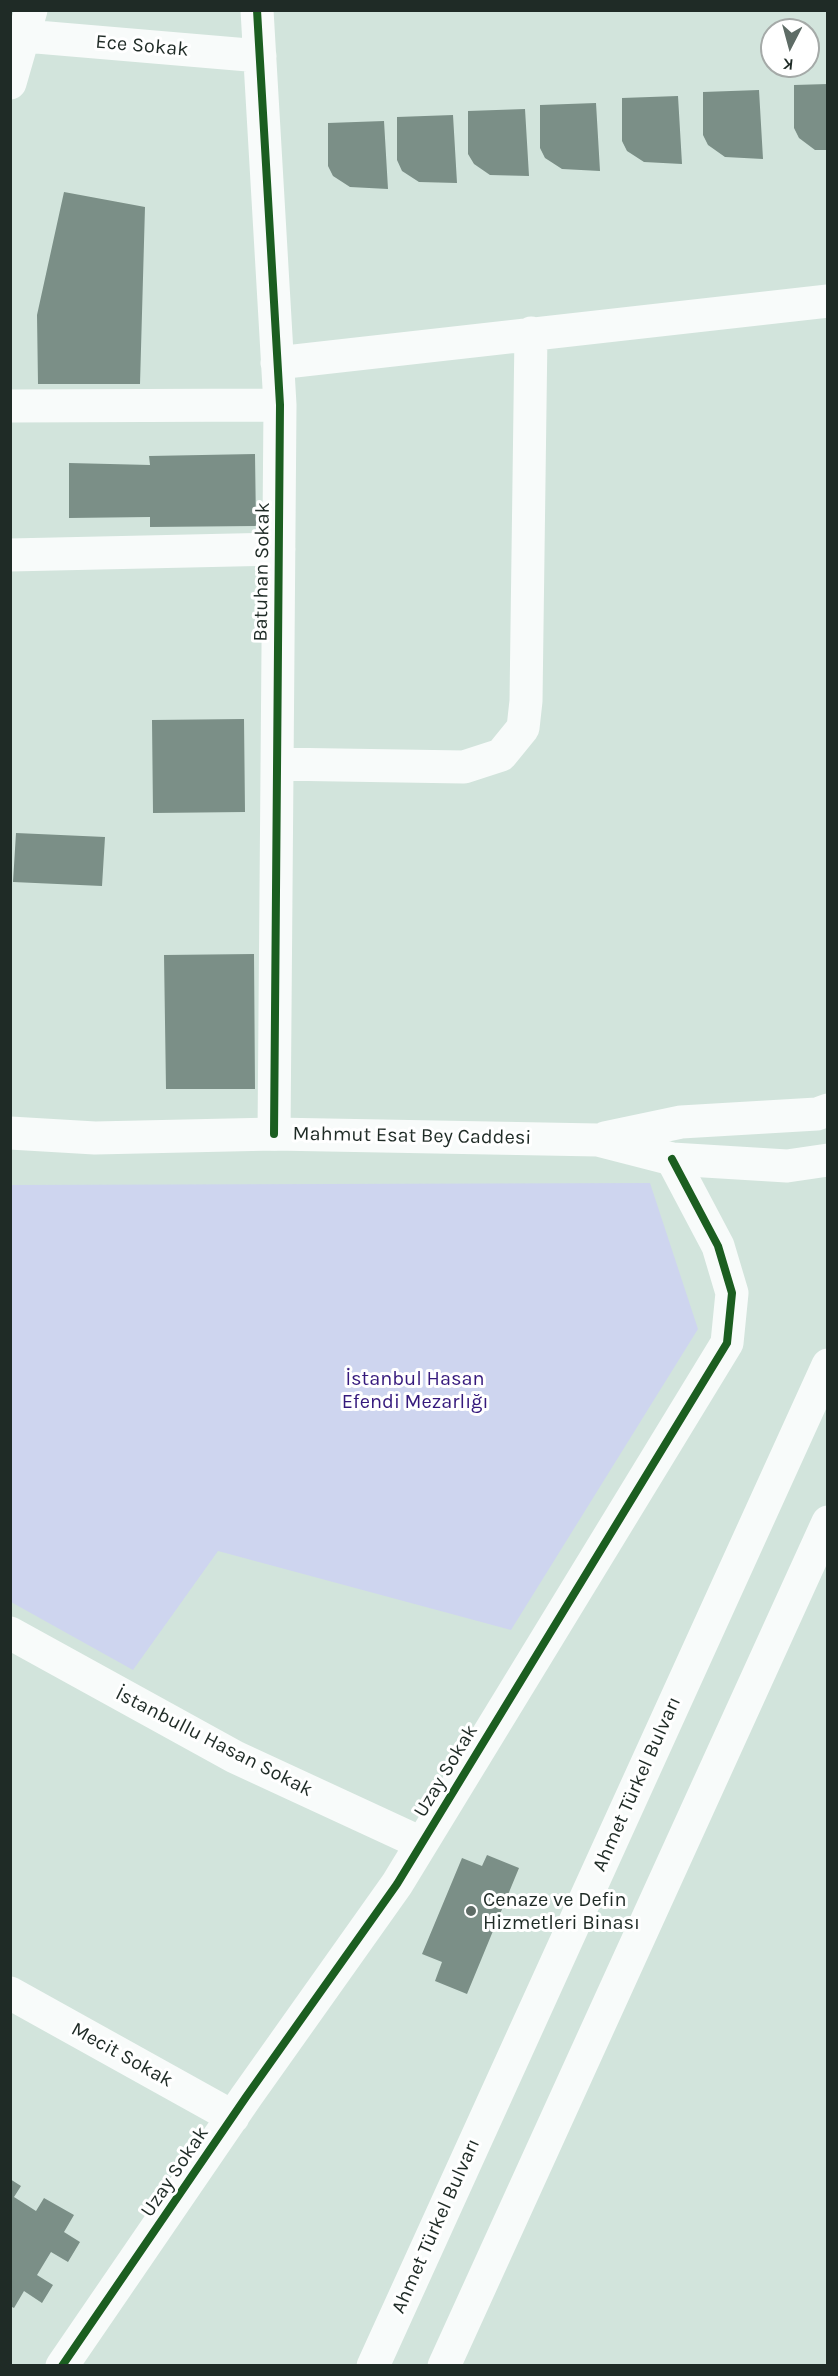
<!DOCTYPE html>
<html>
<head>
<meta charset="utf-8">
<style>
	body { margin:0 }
	#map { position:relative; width:838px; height:2376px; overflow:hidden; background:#d2e4dc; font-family:Karla,sans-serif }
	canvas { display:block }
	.frame { position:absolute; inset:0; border:12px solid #1f2b26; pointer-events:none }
	.north { position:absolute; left:760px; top:18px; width:60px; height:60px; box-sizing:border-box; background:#fff; border:2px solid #a5aaa8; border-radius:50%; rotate:186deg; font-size:16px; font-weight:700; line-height:24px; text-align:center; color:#1f2b26 }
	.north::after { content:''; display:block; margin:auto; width:21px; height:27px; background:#5e6c66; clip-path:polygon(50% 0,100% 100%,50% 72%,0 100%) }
</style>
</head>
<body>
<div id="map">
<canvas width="838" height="2376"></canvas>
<div class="frame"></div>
<div class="north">K</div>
</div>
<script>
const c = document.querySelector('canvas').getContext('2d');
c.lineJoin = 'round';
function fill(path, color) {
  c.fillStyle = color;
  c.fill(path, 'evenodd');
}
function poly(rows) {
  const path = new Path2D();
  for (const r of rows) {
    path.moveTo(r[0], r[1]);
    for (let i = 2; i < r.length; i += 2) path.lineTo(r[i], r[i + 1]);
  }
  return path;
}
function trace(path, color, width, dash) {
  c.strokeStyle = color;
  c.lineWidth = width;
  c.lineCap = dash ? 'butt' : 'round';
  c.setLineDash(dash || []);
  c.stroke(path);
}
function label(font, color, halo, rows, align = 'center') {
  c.font = font + ' Karla,sans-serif';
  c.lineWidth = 6;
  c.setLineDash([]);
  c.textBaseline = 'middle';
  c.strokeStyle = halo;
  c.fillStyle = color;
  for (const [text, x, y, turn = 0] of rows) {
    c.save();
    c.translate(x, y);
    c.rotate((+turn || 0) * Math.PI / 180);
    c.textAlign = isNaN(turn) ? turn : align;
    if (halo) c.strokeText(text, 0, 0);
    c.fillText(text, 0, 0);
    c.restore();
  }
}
fill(poly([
	[650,1183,698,1329,511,1630,218,1551,133,1670,11,1602,11,1185]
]), '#ced5ef');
fill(poly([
	[828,84,828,150,815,150,799,138,794,128,794,85],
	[759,90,763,159,725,157,708,145,703,135,703,92],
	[678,96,682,164,644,162,627,151,622,141,622,98],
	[596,103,600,171,562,169,545,158,540,148,540,105],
	[525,109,529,176,490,175,474,164,468,154,468,111],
	[453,115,457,183,419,182,402,171,397,160,397,117],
	[384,121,388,189,350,187,333,176,328,166,328,123],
	[64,192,145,207,140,384,38,384,37,315],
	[255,454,256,526,150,527,150,517,69,518,69,463,150,465,149,456],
	[244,719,245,812,153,813,152,720],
	[16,833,105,837,102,886,13,882],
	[254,954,255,1089,166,1089,164,955],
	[487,1855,519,1868,467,1994,435,1981,442,1962,422,1954,462,1858,482,1866],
	[10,2179,21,2186,14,2197,36,2211,44,2198,74,2215,64,2232,80,2242,68,2262,51,2252,37,2275,53,2285,42,2303,24,2291,14,2308,10,2306]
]), '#7b8f87');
trace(poly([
	[257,10,280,405,274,1134],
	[25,36,260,56],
	[10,83,31,10],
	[277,363,828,301],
	[10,406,280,405],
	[10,555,279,549],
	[277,764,464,767,501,755,523,728,526,701,531,333],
	[10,1633,235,1757,421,1843],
	[10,1993,233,2117],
	[62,2366,246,2097,397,1884,727,1343,732,1293,718,1246,672,1159]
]), '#f8fbfa', 33);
trace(poly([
	[10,1133,95,1138,274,1134,598,1140,672,1159,787,1166,828,1160],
	[605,1138,681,1122,817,1114,828,1110]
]), '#f8fbfa', 33);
trace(poly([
	[373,2366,828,1365],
	[444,2366,828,1522]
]), '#f8fbfa', 33);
trace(poly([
	[257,10,280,405,274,1134],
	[62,2366,246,2097,397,1884,727,1343,732,1293,718,1246,672,1159]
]), '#1b5e20', 8);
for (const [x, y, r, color] of [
	[471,1911,6,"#5e6c66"]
]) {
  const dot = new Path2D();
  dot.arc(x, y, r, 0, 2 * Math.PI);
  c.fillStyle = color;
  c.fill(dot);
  trace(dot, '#fff', 2);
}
label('20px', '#1f2b26', '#fff', [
	["Ece Sokak",142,46,5],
	["Batuhan Sokak",262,572,-89],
	["Mahmut Esat Bey Caddesi",412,1136,1],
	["İstanbullu Hasan Sokak",214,1742,27],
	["Uzay Sokak",446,1771,-59],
	["Ahmet Türkel Bulvarı",637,1784,-66],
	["Mecit Sokak",122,2055,29],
	["Uzay Sokak",175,2172,-56],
	["Ahmet Türkel Bulvarı",436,2226,-66]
]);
label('20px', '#35197c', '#fff', [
	["İstanbul Hasan",415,1379],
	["Efendi Mezarlığı",415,1402]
]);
label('20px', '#1f2b26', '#fff', [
	["Cenaze ve Defin",483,1900],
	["Hizmetleri Binası",483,1923]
], 'left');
</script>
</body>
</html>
